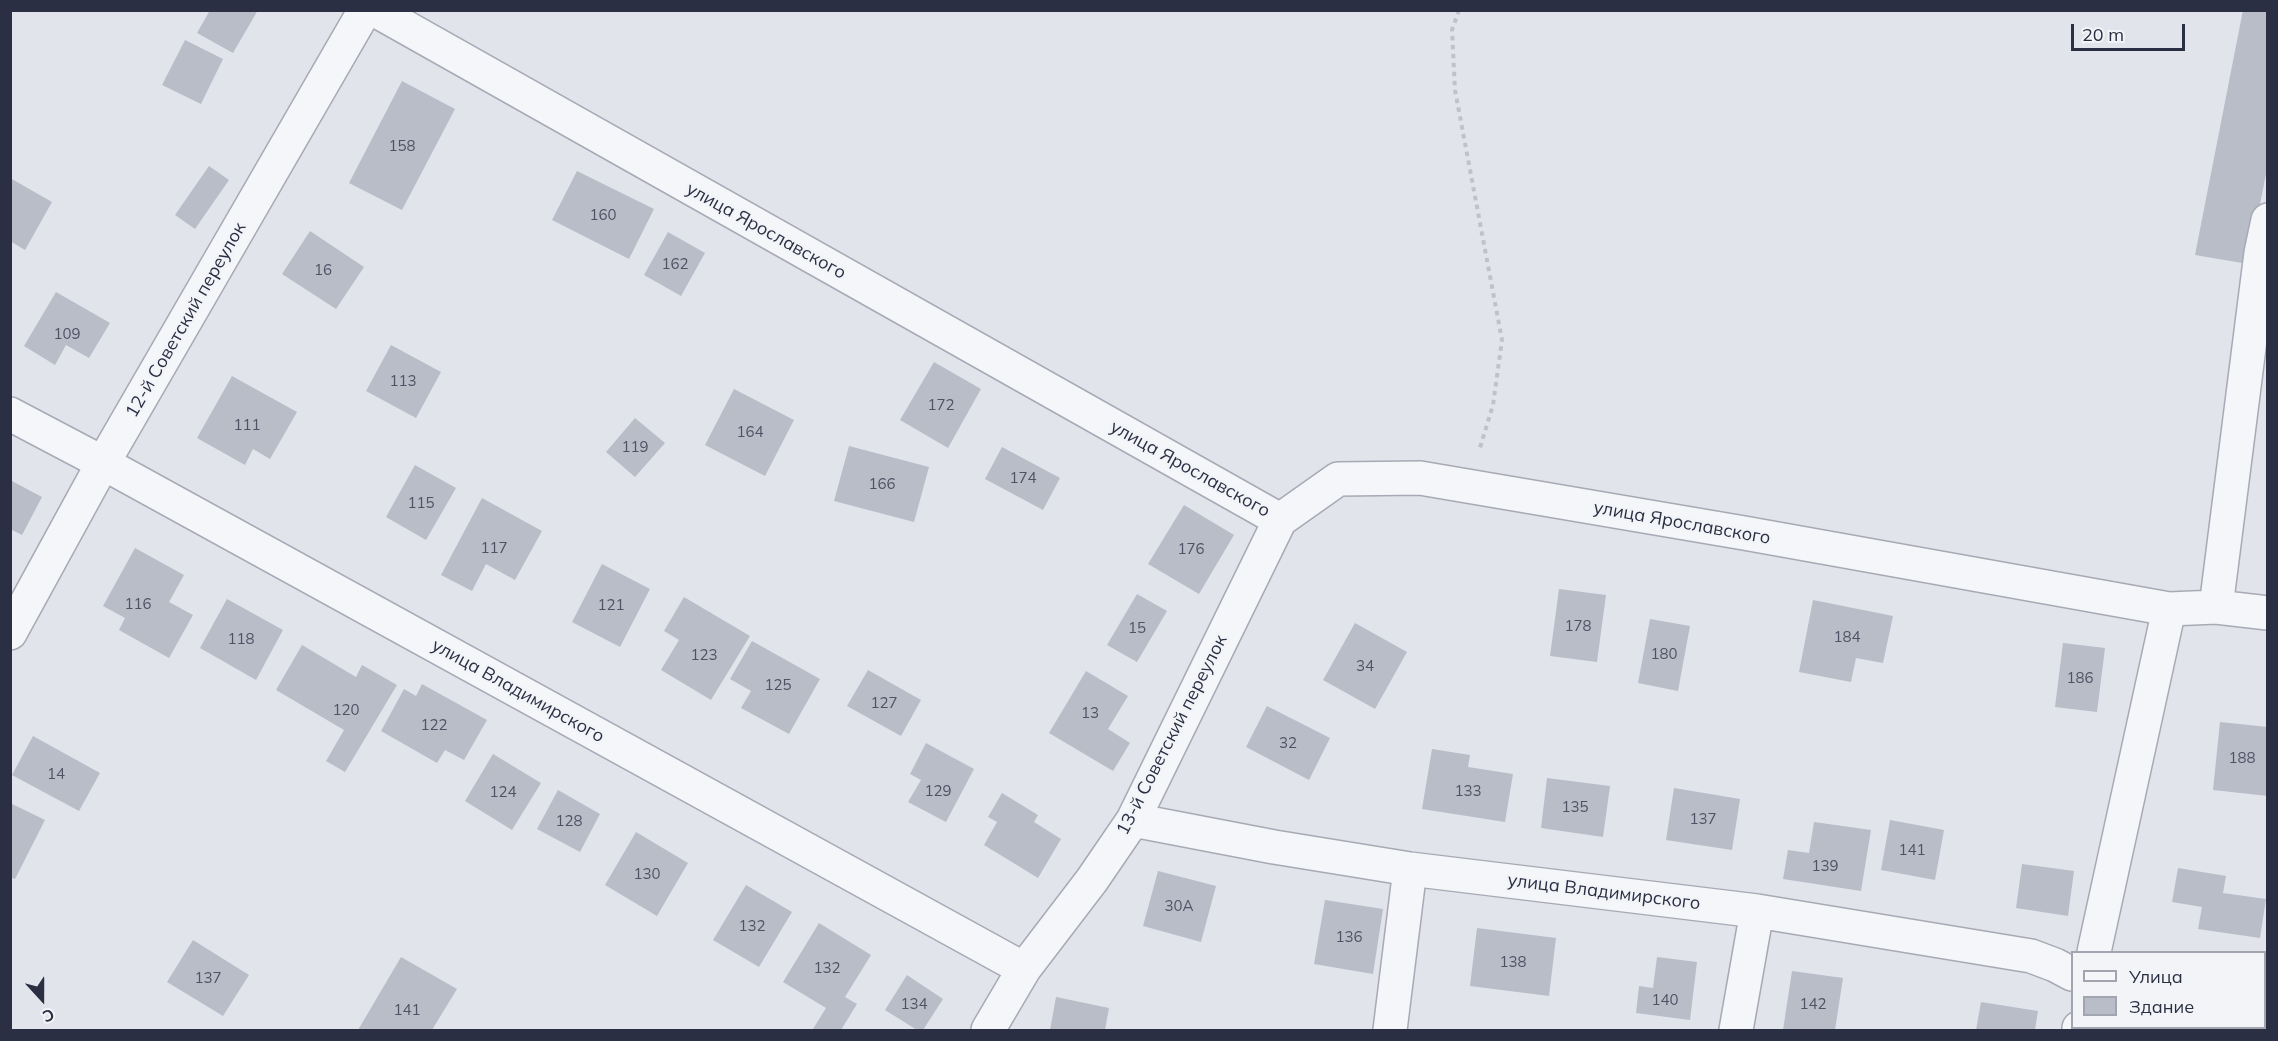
<!DOCTYPE html>
<html>
<head>
<meta charset="utf-8">
<style>
	body { margin:0 }
	#map { position:relative; width:2278px; height:1041px; overflow:hidden; background:#e2e4eb; font-family:Mulish,sans-serif }
	canvas { display:block }
	.frame { position:absolute; inset:0; border:12px solid #2a2f43; pointer-events:none }
	.legend { position:absolute; left:2071px; top:951px; width:195px; height:78px; box-sizing:border-box; background:#f2f4f8; border:2px solid #a2a5b0; margin:0; padding:8px 10px; list-style:none; font-size:18px; color:#2a2f43 }
	.legend li { display:flex; align-items:center; gap:12px; height:30px }
	.legend b { width:30px; border:2px solid #a2a5b0 }
	.north { position:absolute; left:12px; top:969px; width:60px; height:60px; -webkit-text-stroke:4px #f2f4f8; paint-order:stroke; rotate:159deg; font-size:16px; font-weight:700; line-height:24px; text-align:center; color:#2a2f43 }
	.north::after { content:''; display:block; margin:auto; width:21px; height:27px; background:#2a2f43; clip-path:polygon(50% 0,100% 100%,50% 72%,0 100%) }
	.scale { position:absolute; left:2071px; top:24px; width:114px; height:27px; box-sizing:border-box; border:3px solid #2a2f43; border-top:0; padding-left:8px; font-size:18px; line-height:21px; white-space:nowrap; color:#2a2f43; -webkit-text-stroke:4px #f2f4f8; paint-order:stroke }
</style>
</head>
<body>
<div id="map">
<canvas width="2278" height="1041"></canvas>
<div class="frame"></div>
<ul class="legend">
<li><b style="height:8px;background:#f5f6f9"></b>Улица</li>
<li><b style="height:16px;background:#b9bdc8"></b>Здание</li>
</ul>
<div class="north">С</div>
<div class="scale">20 m</div>
</div>
<script>
const c = document.querySelector('canvas').getContext('2d');
c.lineJoin = 'round';
function fill(path, color) {
  c.fillStyle = color;
  c.fill(path, 'evenodd');
}
function poly(rows) {
  const path = new Path2D();
  for (const r of rows) {
    path.moveTo(r[0], r[1]);
    for (let i = 2; i < r.length; i += 2) path.lineTo(r[i], r[i + 1]);
  }
  return path;
}
function trace(path, color, width, dash) {
  c.strokeStyle = color;
  c.lineWidth = width;
  c.lineCap = dash ? 'butt' : 'round';
  c.setLineDash(dash || []);
  c.stroke(path);
}
function label(font, color, halo, rows, align = 'center') {
  c.font = font + ' Mulish,sans-serif';
  c.lineWidth = 5;
  c.setLineDash([]);
  c.textBaseline = 'middle';
  c.strokeStyle = halo;
  c.fillStyle = color;
  for (const [text, x, y, turn = 0] of rows) {
    c.save();
    c.translate(x, y);
    c.rotate((+turn || 0) * Math.PI / 180);
    c.textAlign = isNaN(turn) ? turn : align;
    if (halo) c.strokeText(text, 0, 0);
    c.fillText(text, 0, 0);
    c.restore();
  }
}
fill(poly([
	[210,10,258,10,233,53,197,33],
	[2243,10,2268,10,2268,164,2248,264,2195,255],
	[185,40,223,59,201,104,162,85],
	[402,81,455,109,402,210,349,183],
	[209,166,229,180,195,229,175,215],
	[577,171,654,209,629,259,552,220],
	[10,178,52,202,25,250,10,241],
	[310,231,364,267,336,309,282,274],
	[668,232,705,253,681,296,644,275],
	[56,292,110,323,89,358,66,345,55,365,24,346],
	[391,345,441,372,416,418,366,391],
	[934,362,981,389,948,448,900,420],
	[232,376,297,412,270,459,253,449,245,465,197,438],
	[734,389,794,420,765,476,705,445],
	[635,418,665,443,635,477,606,452],
	[849,446,929,467,914,522,834,501],
	[1002,447,1060,478,1043,510,985,479],
	[415,465,456,488,426,540,386,517],
	[10,480,42,497,22,535,10,529],
	[482,498,542,531,515,580,486,564,472,591,441,575],
	[1184,505,1234,535,1199,594,1148,564],
	[135,548,184,575,169,602,193,615,169,658,119,630,125,618,103,606],
	[602,564,650,589,620,647,572,622],
	[1559,589,1606,595,1597,662,1550,656],
	[1137,594,1167,611,1137,662,1107,645],
	[684,597,750,636,711,700,661,670,679,640,664,631],
	[227,599,283,630,256,680,200,648],
	[1813,600,1893,616,1883,663,1856,658,1851,682,1799,672],
	[1650,619,1690,626,1678,691,1638,683],
	[1355,623,1407,652,1375,709,1323,680],
	[752,641,820,679,789,734,741,708,751,691,730,679],
	[2063,643,2105,648,2097,712,2055,707],
	[302,645,356,677,362,665,397,685,345,772,326,761,344,730,276,690],
	[868,670,921,700,901,736,847,706],
	[1086,671,1128,696,1108,729,1130,743,1113,771,1049,733],
	[422,684,487,720,464,760,445,750,437,763,381,731,404,689,416,696],
	[1267,706,1330,738,1309,780,1246,747],
	[2220,722,2268,727,2268,796,2213,790],
	[33,736,100,773,79,811,12,775],
	[926,743,974,769,946,822,908,802,921,780,910,774],
	[1432,749,1470,755,1468,767,1513,774,1505,822,1422,809],
	[493,754,541,783,512,830,465,801],
	[1547,778,1610,786,1603,837,1541,828],
	[1674,788,1740,799,1732,850,1666,840],
	[558,790,600,814,580,852,537,829],
	[1002,793,1038,815,1034,822,1061,839,1038,878,984,845,997,822,988,817],
	[10,803,45,820,15,879,10,877],
	[1890,820,1944,830,1935,880,1881,870],
	[1814,822,1871,830,1861,891,1783,879,1788,850,1809,853],
	[636,832,688,863,657,916,605,885],
	[2022,864,2074,871,2068,916,2016,908],
	[2178,868,2226,876,2223,893,2266,899,2260,938,2198,929,2202,907,2172,902],
	[1158,871,1216,886,1201,942,1143,926],
	[746,885,792,912,759,967,713,940],
	[1325,900,1383,909,1373,974,1314,964],
	[819,923,871,955,845,997,857,1004,841,1030,813,1029,826,1008,783,982],
	[1477,928,1556,938,1549,996,1470,986],
	[193,940,249,975,223,1016,167,982],
	[401,957,457,989,432,1030,358,1030],
	[1657,957,1697,962,1690,1020,1636,1013,1639,986,1653,988],
	[1792,971,1843,978,1835,1030,1783,1030],
	[907,975,943,999,923,1030,917,1030,885,1010],
	[1056,997,1109,1008,1105,1030,1050,1030],
	[1981,1002,2038,1011,2035,1030,1976,1030]
]), '#b9bdc8');
const minor = poly([
	[375,10,1280,520],
	[10,414,103,463,1024,969],
	[2216,607,2261,253,2268,220],
	[10,633,103,463,365,10],
	[1133,820,1274,847,1410,869,1757,911,2031,956,2055,965,2072,974],
	[2094,952,2169,609],
	[2264,1001,2268,1002],
	[988,1030,1024,969,1092,880,1133,820,1280,520,1338,479,1420,478,1744,533,2169,609,2216,607,2268,613],
	[1390,1030,1410,869],
	[1736,1030,1757,911],
	[2079,1030,2079,1028]
]);
trace(minor, '#a7aab5', 36);
trace(poly([
	[1459,10,1452,30,1455,90,1502,340,1493,405,1479,451]
]), '#c0c2ca', 4, [4.5, 4.5]);
trace(minor, '#f5f6f9', 33);
label('15px', '#4e5264', null, [
	["158",402,146],
	["160",603,215],
	["162",675,264],
	["16",323,270],
	["109",67,334],
	["113",403,381],
	["172",941,405],
	["111",247,425],
	["164",750,432],
	["119",635,447],
	["174",1023,478],
	["166",882,484],
	["115",421,503],
	["117",494,548],
	["176",1191,549],
	["116",138,604],
	["121",611,605],
	["178",1578,626],
	["15",1137,628],
	["184",1847,637],
	["118",241,639],
	["180",1664,654],
	["123",704,655],
	["34",1365,666],
	["186",2080,678],
	["125",778,685],
	["127",884,703],
	["120",346,710],
	["13",1090,713],
	["122",434,725],
	["32",1288,743],
	["188",2242,758],
	["14",56,774],
	["129",938,791],
	["133",1468,791],
	["124",503,792],
	["135",1575,807],
	["137",1703,819],
	["128",569,821],
	["141",1912,850],
	["139",1825,866],
	["130",647,874],
	["30А",1179,906],
	["132",752,926],
	["136",1349,937],
	["138",1513,962],
	["132",827,968],
	["137",208,978],
	["140",1665,1000],
	["134",914,1004],
	["142",1813,1004],
	["141",407,1010]
]);
label('18px', '#2a2f43', '#f2f4f8', [
	["улица Ярославского",766,231,29],
	["12-й Советский переулок",186,320,-60],
	["улица Ярославского",1190,469,29],
	["улица Ярославского",1682,523,10],
	["улица Владимирского",518,691,29],
	["13-й Советский переулок",1172,735,-63],
	["улица Владимирского",1604,892,7]
]);
</script>
</body>
</html>
